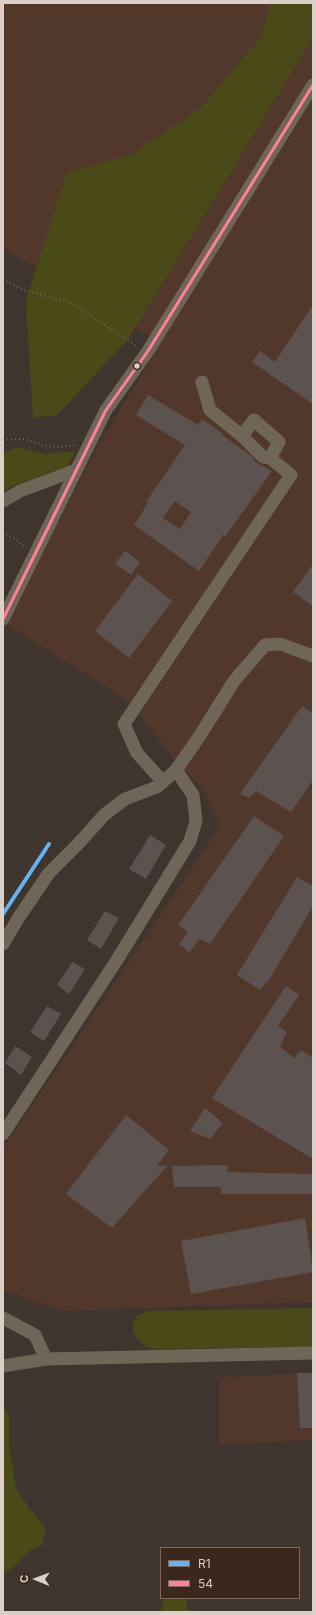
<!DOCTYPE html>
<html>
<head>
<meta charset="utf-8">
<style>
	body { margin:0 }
	#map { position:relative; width:316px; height:1615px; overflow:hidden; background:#3f342e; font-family:Inter,sans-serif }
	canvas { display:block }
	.frame { position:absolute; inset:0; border:4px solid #dccec8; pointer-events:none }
	.legend { position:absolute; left:160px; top:1547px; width:140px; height:52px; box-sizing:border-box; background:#3c271d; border:1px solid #7c6a61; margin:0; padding:5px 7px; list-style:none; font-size:12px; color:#dccec8 }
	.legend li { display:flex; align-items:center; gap:8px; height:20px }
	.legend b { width:20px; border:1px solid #7c6a61 }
	.north { position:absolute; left:16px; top:1559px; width:40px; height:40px; -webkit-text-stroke:3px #3c271d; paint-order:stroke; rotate:271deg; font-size:11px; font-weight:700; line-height:16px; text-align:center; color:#dccec8 }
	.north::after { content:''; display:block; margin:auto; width:14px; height:18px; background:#dccec8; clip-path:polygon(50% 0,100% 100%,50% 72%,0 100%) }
</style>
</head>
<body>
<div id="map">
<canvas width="316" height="1615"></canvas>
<div class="frame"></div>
<ul class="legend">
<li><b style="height:5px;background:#66b1f2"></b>R1</li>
<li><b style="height:5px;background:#ff8098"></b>54</li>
</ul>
<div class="north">С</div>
</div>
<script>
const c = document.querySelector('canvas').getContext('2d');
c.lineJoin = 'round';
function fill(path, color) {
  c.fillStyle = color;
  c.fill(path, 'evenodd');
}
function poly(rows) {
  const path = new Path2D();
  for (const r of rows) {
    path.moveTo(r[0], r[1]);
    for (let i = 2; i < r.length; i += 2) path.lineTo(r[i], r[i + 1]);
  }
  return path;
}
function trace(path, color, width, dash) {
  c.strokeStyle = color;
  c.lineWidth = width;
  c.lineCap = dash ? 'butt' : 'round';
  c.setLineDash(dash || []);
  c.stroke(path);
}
fill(poly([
	[3,3,313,3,313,1302,64,1311,3,1290,3,1148,220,826,202,787,184,770,158,739,133,704,6,624,98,446,161,343,3,248],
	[313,1373,313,1440,219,1444,219,1377]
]), '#52382b');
fill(poly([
	[271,3,313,3,313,37,129,338,57,415,33,418,26,301,67,172,129,156,200,109,261,37],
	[18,447,45,454,76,451,67,466,13,486,3,492,3,453],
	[313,1308,313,1347,154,1349,147,1347,138,1340,133,1332,133,1322,136,1316,149,1311],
	[3,1404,9,1417,9,1446,16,1488,29,1508,46,1529,42,1545,29,1551,12,1569,3,1572],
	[165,1598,186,1598,187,1610,218,1612,161,1612]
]), '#494a18');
fill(poly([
	[313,305,313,404,252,362,260,351,275,362],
	[148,395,198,425,202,419,222,433,221,434,250,455,257,463,272,471,225,537,223,535,199,571,134,525,148,503,146,502,185,445,136,415],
	[175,501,191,512,180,529,163,518],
	[125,551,140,562,131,575,115,564],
	[313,564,313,606,293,592],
	[138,574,172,601,129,658,95,631],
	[302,706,313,713,313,780,291,812,256,791,249,798,240,794],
	[254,816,284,836,210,944,200,939,189,952,179,944,188,932,178,925],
	[150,835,166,845,146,879,129,869],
	[297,877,313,886,313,906,269,980,260,990,237,975],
	[105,911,119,918,101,949,87,940],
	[72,962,85,969,69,994,57,985],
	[286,986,299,995,278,1026,287,1032,280,1047,294,1058,301,1050,313,1058,313,1159,212,1098],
	[47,1006,61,1014,44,1041,30,1032],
	[15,1046,32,1057,21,1075,5,1063],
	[205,1108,223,1123,210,1139,190,1131],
	[126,1115,169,1150,157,1166,167,1166,112,1228,66,1194],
	[228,1165,227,1172,313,1174,313,1194,221,1194,221,1187,174,1187,172,1166],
	[305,1218,313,1272,191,1294,181,1241],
	[297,1373,313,1373,313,1428,300,1428]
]), '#5c524f');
trace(poly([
	[3,280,24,290,69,302,137,346],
	[3,440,25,439,46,446,59,447,75,445],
	[3,532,14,538,26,548]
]), '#726a5f', 2, [1, 3]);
trace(poly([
	[242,436,263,457,270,458],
	[3,501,20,491,76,470],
	[3,619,106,410,148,351,313,85],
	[163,782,137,753,124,724,291,475,270,458,279,442,254,420,242,436,210,410,202,382],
	[3,944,19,917,49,873,79,843,104,815,125,799,157,787,176,770,199,737,234,681,265,645,280,644,313,656],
	[3,1134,117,960,190,841,196,821,193,795,176,770],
	[3,1318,35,1335,46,1359],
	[3,1366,46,1359,313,1353]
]), '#706658', 13);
trace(poly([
	[3,619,106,410,148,351,313,85]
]), '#ff8098', 3);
trace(poly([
	[3,914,49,844]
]), '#66b1f2', 4);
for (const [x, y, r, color] of [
	[137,366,3.5,"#dccec8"]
]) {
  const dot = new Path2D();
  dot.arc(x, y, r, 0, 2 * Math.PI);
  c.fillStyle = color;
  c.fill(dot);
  trace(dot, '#3c271d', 1.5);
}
</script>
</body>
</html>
